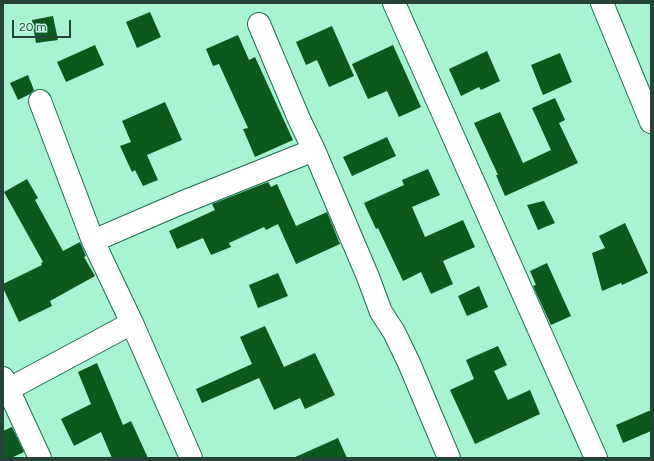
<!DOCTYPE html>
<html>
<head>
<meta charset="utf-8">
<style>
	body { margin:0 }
	#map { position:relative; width:654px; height:461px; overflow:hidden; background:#a7f3d2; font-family:Figtree,sans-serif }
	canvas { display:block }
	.frame { position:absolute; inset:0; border:4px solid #254437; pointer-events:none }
	.scale { position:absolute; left:12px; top:20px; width:59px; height:18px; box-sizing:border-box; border:2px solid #254437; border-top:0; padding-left:5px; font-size:12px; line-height:14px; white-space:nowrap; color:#254437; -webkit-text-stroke:3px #c1fce2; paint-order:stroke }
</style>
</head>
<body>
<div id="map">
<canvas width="654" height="461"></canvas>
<div class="frame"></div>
<div class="scale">20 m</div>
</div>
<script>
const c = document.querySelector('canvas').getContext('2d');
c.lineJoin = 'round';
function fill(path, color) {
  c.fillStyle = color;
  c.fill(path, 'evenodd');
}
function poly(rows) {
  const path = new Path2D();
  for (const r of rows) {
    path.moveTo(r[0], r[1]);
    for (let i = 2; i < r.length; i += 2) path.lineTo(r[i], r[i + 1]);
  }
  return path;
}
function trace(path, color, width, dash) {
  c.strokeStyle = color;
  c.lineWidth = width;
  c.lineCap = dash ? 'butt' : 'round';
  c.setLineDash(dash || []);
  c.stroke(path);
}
fill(poly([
	[150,12,161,37,137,48,126,22],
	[53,16,58,40,36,43,32,20],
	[332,26,354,76,329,87,317,60,306,65,296,42],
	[238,35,249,60,255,57,293,140,255,157,243,129,248,128,219,64,213,66,206,49],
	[95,45,104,65,66,82,57,62],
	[393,45,421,107,399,117,387,91,368,99,352,64],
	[487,51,500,81,481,90,479,87,461,96,449,69],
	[560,53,572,82,543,95,531,65],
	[28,75,34,90,30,94,18,100,10,83],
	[555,98,565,120,559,123,578,163,505,196,496,175,498,175,474,123,500,112,523,163,551,150,532,108],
	[165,102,182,140,147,155,158,180,143,186,135,170,132,172,120,146,131,142,122,121],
	[387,137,396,156,352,176,343,157],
	[428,169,440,195,412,207,425,237,463,220,475,247,443,261,453,284,431,294,421,272,403,281,378,228,376,229,364,203,404,185,402,180],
	[27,179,38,198,35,200,63,251,80,242,86,256,84,257,95,276,50,301,52,306,19,322,3,288,3,284,42,265,41,263,43,262,4,192],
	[268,182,271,187,277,184,296,226,327,212,340,244,296,264,278,224,266,230,264,227,229,243,231,247,211,255,203,238,177,249,169,231,215,210,212,204],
	[544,201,555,223,538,230,527,205],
	[625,223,648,273,622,285,621,283,602,291,592,253,605,248,599,236],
	[547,263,571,316,551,325,533,286,536,285,530,271],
	[278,273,288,296,258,308,249,285],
	[479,286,488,307,467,316,458,296],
	[265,326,284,367,315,353,335,395,305,409,300,398,274,410,259,378,202,403,196,389,252,364,240,337],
	[498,346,507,365,494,371,508,400,530,390,540,414,475,444,450,390,474,379,466,360],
	[97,363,123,425,131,421,148,458,112,458,101,432,74,446,61,419,91,404,78,372],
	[651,410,651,431,623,443,616,425],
	[12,427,24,452,11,458,3,458,3,431],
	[338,438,347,458,293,458]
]), '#0b591c');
const street = poly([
	[394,3,596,458],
	[602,3,651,122],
	[259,24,299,119,314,150,368,277,381,312,394,332,409,363,449,458],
	[40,101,93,241,132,323,191,458],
	[93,241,181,203,314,150],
	[3,378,40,458],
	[9,389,132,323]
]);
trace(street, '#1d6c51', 24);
trace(street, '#fff', 22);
</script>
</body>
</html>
